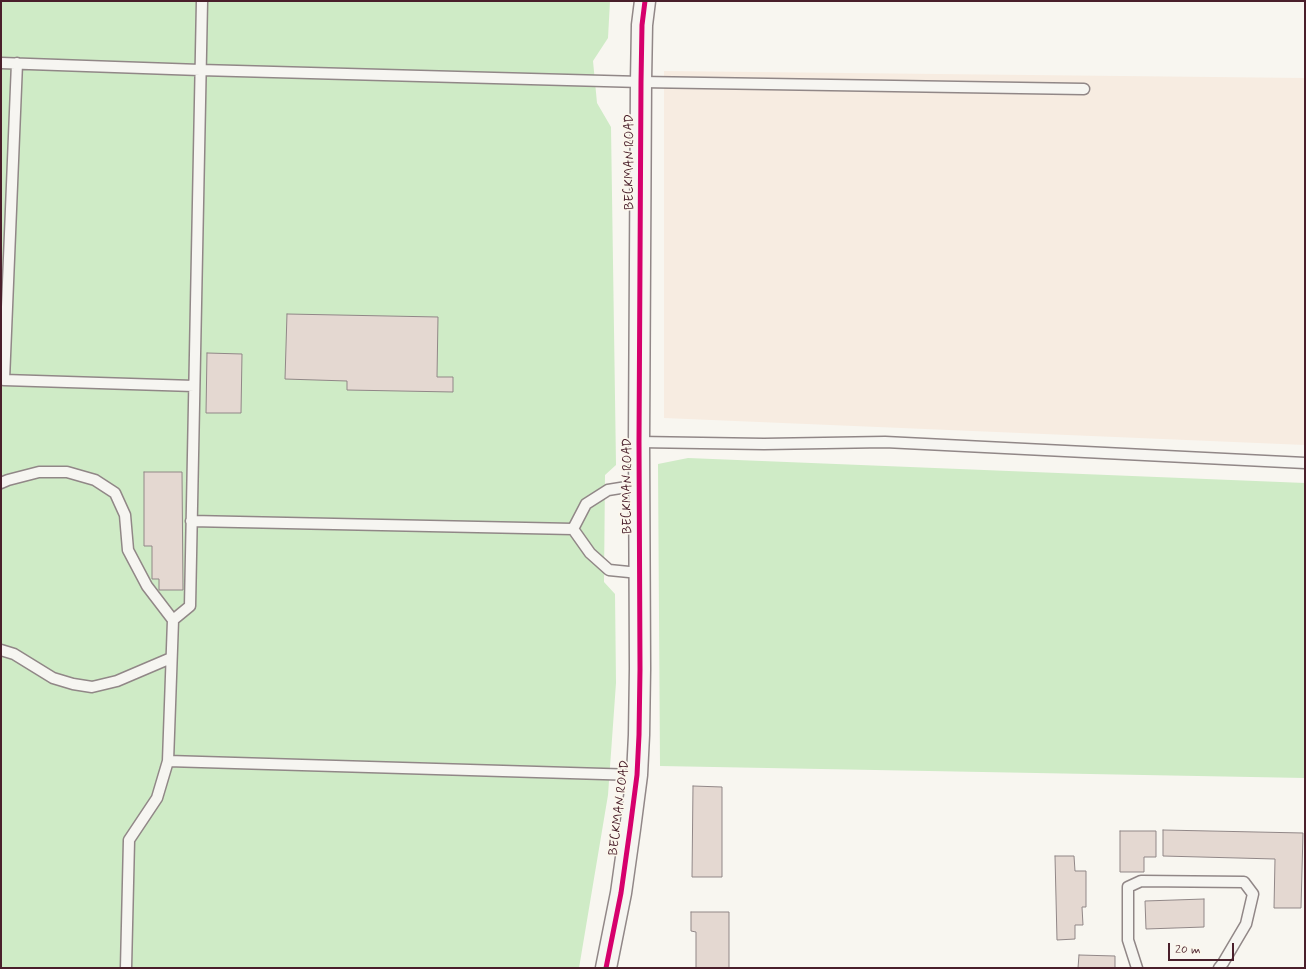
<!DOCTYPE html>
<html>
<head>
<meta charset="utf-8">
<style>
	body { margin:0 }
	#map { position:relative; width:1306px; height:969px; overflow:hidden; background:#f8f6f0; font-family:Mynerve,sans-serif }
	canvas { display:block }
	.frame { position:absolute; inset:0; border:2px solid #4a1f2b; pointer-events:none }
	.scale { position:absolute; left:1168px; top:943px; width:66px; height:18px; box-sizing:border-box; border:2px solid #4a1f2b; border-top:0; padding-left:5px; font-size:12px; line-height:14px; white-space:nowrap; color:#4a1f2b; -webkit-text-stroke:3px #fbf7ec; paint-order:stroke }
</style>
</head>
<body>
<div id="map">
<canvas width="1306" height="969"></canvas>
<div class="frame"></div>
<div class="scale">20 m</div>
</div>
<script>
const c = document.querySelector('canvas').getContext('2d');
c.lineJoin = 'round';
function fill(path, color) {
  c.fillStyle = color;
  c.fill(path, 'evenodd');
}
function poly(rows) {
  const path = new Path2D();
  for (const r of rows) {
    path.moveTo(r[0], r[1]);
    for (let i = 2; i < r.length; i += 2) path.lineTo(r[i], r[i + 1]);
  }
  return path;
}
function trace(path, color, width, dash) {
  c.strokeStyle = color;
  c.lineWidth = width;
  c.lineCap = dash ? 'butt' : 'round';
  c.setLineDash(dash || []);
  c.stroke(path);
}
function label(font, color, halo, rows, align = 'center') {
  c.font = font + ' Mynerve,sans-serif';
  c.lineWidth = 3.5;
  c.setLineDash([]);
  c.textBaseline = 'middle';
  c.strokeStyle = halo;
  c.fillStyle = color;
  for (const [text, x, y, turn = 0] of rows) {
    c.save();
    c.translate(x, y);
    c.rotate((+turn || 0) * Math.PI / 180);
    c.textAlign = isNaN(turn) ? turn : align;
    if (halo) c.strokeText(text, 0, 0);
    c.fillText(text, 0, 0);
    c.restore();
  }
}
fill(poly([
	[664,71,1305,78,1305,445,664,418]
]), '#f7ece1');
fill(poly([
	[1,1,610,1,608,38,593,61,597,103,611,127,616,465,605,475,604,582,615,594,616,683,608,795,579,968,1,968],
	[688,458,1305,483,1305,778,660,766,658,464]
]), '#cfebc6');
const building = poly([
	[287,314,438,317,437,377,453,377,453,392,347,390,347,381,285,379,287,314],
	[207,353,242,354,241,413,206,413,207,353],
	[144,472,182,472,183,590,159,590,159,579,152,579,152,546,144,546,144,472],
	[693,786,722,787,722,877,692,877,693,786],
	[1163,830,1303,833,1301,908,1274,908,1275,859,1163,856,1163,830],
	[1120,831,1156,831,1156,857,1144,857,1144,872,1120,872,1120,831],
	[1055,856,1074,856,1075,871,1086,871,1086,907,1082,907,1083,925,1075,925,1075,939,1057,940,1055,856],
	[1204,899,1204,927,1146,929,1145,901,1204,899],
	[691,912,729,912,729,968,696,968,696,932,691,931,691,912],
	[1079,955,1115,956,1115,968,1078,968,1079,955]
]);
fill(building, '#e4d8d1');
trace(building, '#918787', 1);
const service = poly([
	[1,63,200,70,641,82,1084,89],
	[17,63,4,380,194,386],
	[639,442,764,444,885,442,1305,463],
	[1,483,8,480,39,472,67,472,95,480,115,493,125,515,128,550,147,586,173,620],
	[191,521,573,529],
	[573,529,586,504,608,490,639,485],
	[573,529,590,553,609,570,639,573],
	[1,650,14,654,53,678,73,684,92,687,117,681,171,658],
	[168,761,637,775],
	[126,968,129,840,157,798,168,761,173,620,190,606,202,1],
	[1137,968,1128,940,1128,887,1141,881,1244,882,1253,894,1246,924,1223,963,1219,968]
]);
const minor = poly([
	[606,968,621,893,630,829,637,775,639,735,640,669,639,442,641,82,642,25,645,1]
]);
trace(service, '#918787', 13);
trace(minor, '#918787', 23);
trace(service, '#f6f5f1', 10);
trace(minor, '#f6f5f1', 20);
trace(poly([
	[606,968,621,893,630,829,637,775,639,735,640,669,639,442,641,82,642,25,645,1]
]), '#d6006c', 5);
label('13px', '#4a1f2b', '#fbf7ec', [
	["BECKMAN ROAD",630,162,-90],
	["BECKMAN ROAD",628,486,-90],
	["BECKMAN ROAD",620,808,-83]
]);
</script>
</body>
</html>
